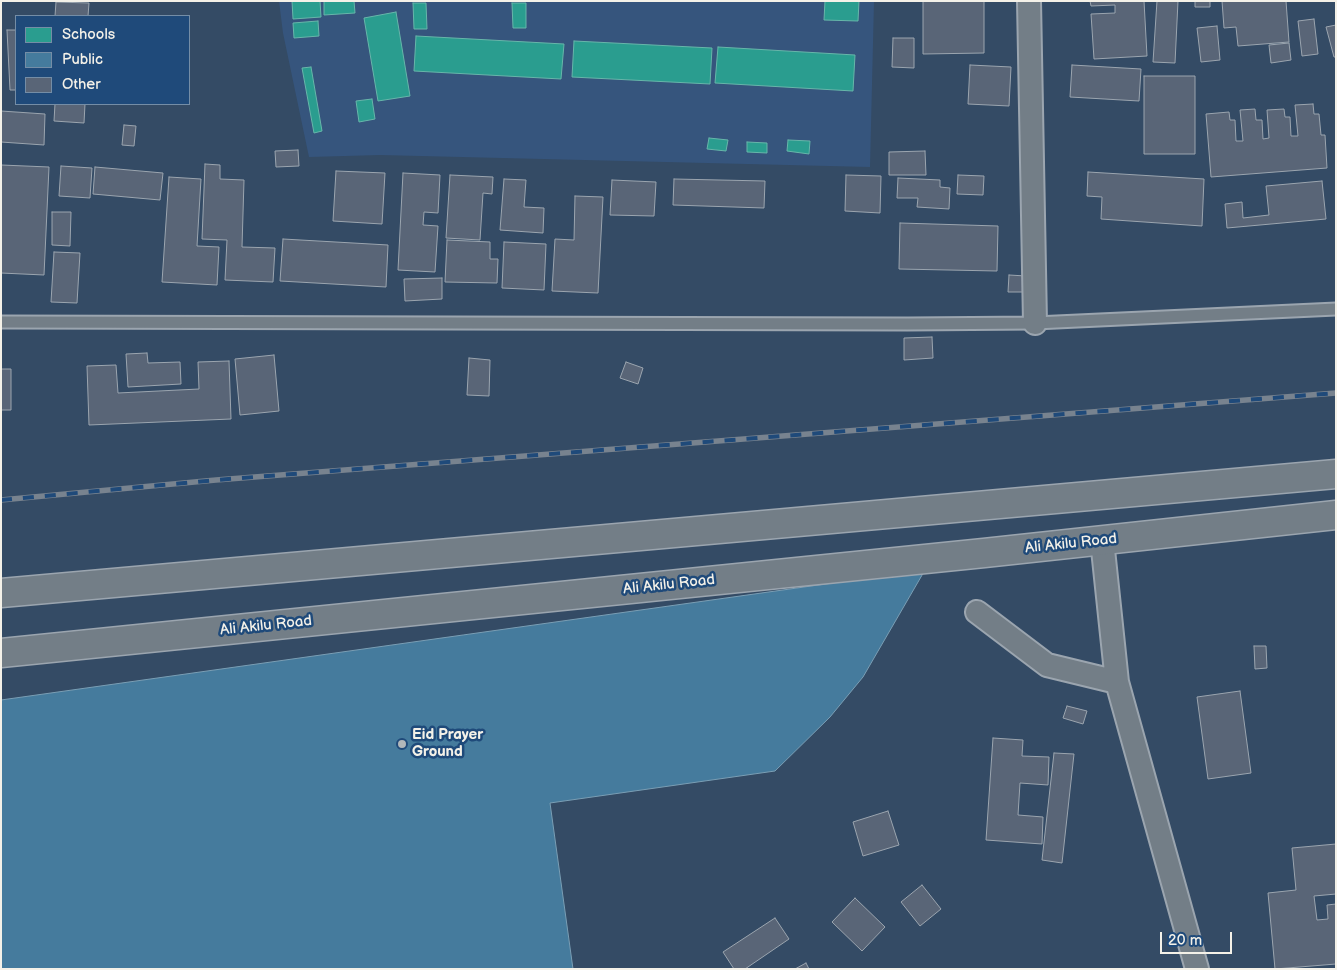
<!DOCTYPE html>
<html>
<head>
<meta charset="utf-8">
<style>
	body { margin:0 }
	#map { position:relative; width:1337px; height:970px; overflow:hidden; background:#344b65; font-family:"Balsamiq Sans",sans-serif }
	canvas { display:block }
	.frame { position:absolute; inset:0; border:2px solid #f4f1e8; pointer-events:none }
	.legend { position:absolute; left:15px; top:15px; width:175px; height:90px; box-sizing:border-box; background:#1f4a7a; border:1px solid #748da6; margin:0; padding:6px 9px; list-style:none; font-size:15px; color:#f4f1e8 }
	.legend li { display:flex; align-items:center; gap:10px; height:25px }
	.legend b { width:25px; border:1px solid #748da6 }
	.scale { position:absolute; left:1160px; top:932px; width:72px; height:22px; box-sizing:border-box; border:2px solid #f4f1e8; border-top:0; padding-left:6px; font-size:15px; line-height:18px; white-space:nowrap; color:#f4f1e8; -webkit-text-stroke:4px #1f4a7a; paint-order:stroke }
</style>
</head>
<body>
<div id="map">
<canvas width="1337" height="970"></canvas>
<div class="frame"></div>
<ul class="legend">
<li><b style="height:14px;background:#2a9d8f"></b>Schools</li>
<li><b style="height:14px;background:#457b9d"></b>Public</li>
<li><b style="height:14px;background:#596577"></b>Other</li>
</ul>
<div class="scale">20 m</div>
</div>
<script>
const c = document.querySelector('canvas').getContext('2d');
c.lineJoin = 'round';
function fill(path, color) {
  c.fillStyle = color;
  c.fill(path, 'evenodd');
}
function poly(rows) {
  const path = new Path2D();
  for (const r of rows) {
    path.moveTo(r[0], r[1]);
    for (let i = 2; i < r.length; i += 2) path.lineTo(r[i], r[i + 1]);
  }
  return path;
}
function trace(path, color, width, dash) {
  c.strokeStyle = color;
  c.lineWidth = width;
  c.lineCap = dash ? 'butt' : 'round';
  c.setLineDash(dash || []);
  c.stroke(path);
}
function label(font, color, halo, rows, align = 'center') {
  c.font = font + ' "Balsamiq Sans",sans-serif';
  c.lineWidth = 5;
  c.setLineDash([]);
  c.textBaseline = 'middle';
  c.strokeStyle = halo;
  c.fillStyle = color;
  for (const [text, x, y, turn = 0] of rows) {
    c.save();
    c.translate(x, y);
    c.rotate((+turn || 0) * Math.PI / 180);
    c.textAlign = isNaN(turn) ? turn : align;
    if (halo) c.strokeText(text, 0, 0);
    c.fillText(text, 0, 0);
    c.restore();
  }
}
fill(poly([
	[279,1,874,1,870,167,380,155,309,157,283,33]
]), '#36557d');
const schools = poly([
	[292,1,320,1,321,17,293,19,292,1],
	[324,1,354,1,355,13,324,15,324,1],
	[825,1,859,1,858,21,824,20,825,1],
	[413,3,426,3,427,29,414,29,413,3],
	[512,3,526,3,526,28,513,28,512,3],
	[396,12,410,96,378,101,364,18,396,12],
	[318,21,319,36,294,38,293,23,318,21],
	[416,36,564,44,561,79,414,71,416,36],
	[574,41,712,48,710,84,572,77,574,41],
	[718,47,855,55,853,91,715,83,718,47],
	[311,67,322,131,314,133,302,68,311,67],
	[372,99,375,119,359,122,356,101,372,99],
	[709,138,728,140,726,151,707,149,709,138],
	[788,140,810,141,809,154,787,151,788,140],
	[747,142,767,143,767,153,747,152,747,142]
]);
fill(schools, '#2a9d8f');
trace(schools, '#67b6aa', 1);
const public = poly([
	[925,570,863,677,830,717,775,771,550,803,573,969,1,969,1,700,925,570]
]);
fill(public, '#457b9d');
trace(public, '#7a9eb4', 1);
const building = poly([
	[923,1,984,1,984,53,923,54,923,1],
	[1090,1,1144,1,1147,56,1094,59,1091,14,1115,13,1115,5,1091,6,1090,1],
	[1157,1,1178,1,1175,63,1153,62,1157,1],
	[1195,1,1210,1,1210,7,1195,7,1195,1],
	[1222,1,1286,1,1289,42,1238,46,1236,27,1224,28,1222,1],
	[56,2,89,3,88,16,55,16,56,2],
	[1314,19,1318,54,1302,56,1298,21,1314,19],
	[1336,25,1336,57,1334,57,1326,27,1336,25],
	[1217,26,1220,60,1201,62,1197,28,1217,26],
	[7,30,16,30,16,90,10,90,7,30],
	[893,38,914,38,914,68,892,67,893,38],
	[1289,43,1291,60,1271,63,1269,45,1289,43],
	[970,65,1011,67,1009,106,968,104,970,65],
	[1072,65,1141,69,1139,101,1070,97,1072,65],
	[1144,76,1195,76,1195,154,1144,154,1144,76],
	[55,104,85,104,84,123,54,121,55,104],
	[1313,104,1314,114,1319,114,1321,135,1325,135,1327,168,1211,177,1206,114,1229,112,1230,120,1235,120,1236,141,1243,141,1240,110,1255,109,1256,120,1262,120,1263,139,1269,138,1267,110,1284,109,1285,117,1290,117,1291,136,1298,136,1295,105,1313,104],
	[1,111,45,114,44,145,1,142,1,111],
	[124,125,136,126,134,146,122,145,124,125],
	[298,150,299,166,276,167,275,151,298,150],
	[925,151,926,175,889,175,889,152,925,151],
	[205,164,220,165,220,179,244,180,242,247,275,248,273,282,225,280,227,240,202,239,205,164],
	[1,165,49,167,44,275,1,273,1,165],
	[61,166,92,168,90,198,59,196,61,166],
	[95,167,163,173,160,200,93,194,95,167],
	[336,171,385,173,382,224,333,221,336,171],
	[1088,172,1204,179,1202,226,1101,219,1102,197,1087,196,1088,172],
	[403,173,440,175,438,213,424,212,423,225,438,226,435,272,398,270,403,173],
	[450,175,493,177,492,194,483,193,480,240,446,238,450,175],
	[846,175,881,176,880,213,845,211,846,175],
	[958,175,984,176,983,195,957,194,958,175],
	[169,177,201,179,197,246,219,247,217,285,162,282,169,177],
	[898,178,940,180,940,187,950,188,949,209,917,207,918,198,897,198,898,178],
	[504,179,526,180,524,207,544,208,543,233,500,230,504,179],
	[674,179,765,181,764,208,673,205,674,179],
	[612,180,656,182,654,216,610,215,612,180],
	[1322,181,1326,219,1227,228,1225,204,1242,202,1243,218,1269,215,1266,186,1322,181],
	[575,196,603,197,598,293,552,291,555,239,574,240,575,196],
	[52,212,71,212,70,246,52,245,52,212],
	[900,223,998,226,997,271,899,269,900,223],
	[283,239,388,245,386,287,280,281,283,239],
	[447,240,490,242,490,259,498,259,497,283,445,282,447,240],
	[504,242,546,244,544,290,502,288,504,242],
	[54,252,80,253,77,303,51,302,54,252],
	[1009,275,1026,276,1025,292,1008,292,1009,275],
	[442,278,442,299,405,301,404,279,442,278],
	[932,337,933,358,904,360,904,338,932,337],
	[147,353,148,363,180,362,181,384,128,387,126,354,147,353],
	[274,355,279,411,240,415,235,359,274,355],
	[469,358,490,360,489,396,467,395,469,358],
	[229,361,231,419,89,425,87,366,116,365,118,393,199,389,198,362,229,361],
	[626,362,643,368,638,384,620,378,626,362],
	[1,369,11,369,11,410,1,410,1,369],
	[1254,646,1266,646,1267,668,1255,669,1254,646],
	[1240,691,1251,773,1208,779,1197,697,1240,691],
	[1067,706,1087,711,1083,724,1063,718,1067,706],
	[993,738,1023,740,1022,756,1049,757,1048,785,1020,783,1018,815,1043,817,1042,844,986,840,993,738],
	[1054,753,1074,754,1062,863,1042,860,1054,753],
	[888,811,899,845,863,856,853,822,888,811],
	[1336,844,1336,894,1314,896,1317,920,1328,919,1327,905,1336,904,1336,964,1275,969,1268,893,1296,890,1292,848,1336,844],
	[922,885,941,909,920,926,901,902,922,885],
	[855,898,885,927,862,951,832,922,855,898],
	[775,918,789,939,745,969,734,969,723,952,775,918],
	[806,963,809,969,795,969,806,963]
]);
fill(building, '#596577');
trace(building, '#9ba5af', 1);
const lane = poly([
	[1,322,908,324,1035,323,1336,309]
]);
const street = poly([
	[1029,1,1035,323],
	[1102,540,1117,682,1197,969],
	[977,612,1047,665,1117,682]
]);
const primary = poly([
	[1,593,1336,474],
	[1,653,984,553,1336,515]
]);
trace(lane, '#9ba5af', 15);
trace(street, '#9ba5af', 26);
trace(primary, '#9ba5af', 31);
trace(lane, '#737e87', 11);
trace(street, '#737e87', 22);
trace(primary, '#737e87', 28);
const rail = poly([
	[1,500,216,480,1336,393]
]);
trace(rail, '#78838f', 5.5);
trace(rail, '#1f4a7a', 4, [11]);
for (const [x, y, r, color] of [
	[402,744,5,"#b1b7ba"]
]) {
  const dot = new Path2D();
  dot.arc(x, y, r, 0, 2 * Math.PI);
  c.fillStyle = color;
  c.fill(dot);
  trace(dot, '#1f4a7a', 2);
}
label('15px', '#f4f1e8', '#1f4a7a', [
	["Ali Akilu Road",1071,544,-6],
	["Ali Akilu Road",669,585,-6],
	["Ali Akilu Road",266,626,-6]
]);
label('bold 15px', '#f4f1e8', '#1f4a7a', [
	["Eid Prayer",412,735],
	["Ground",412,752]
], 'left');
</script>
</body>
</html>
